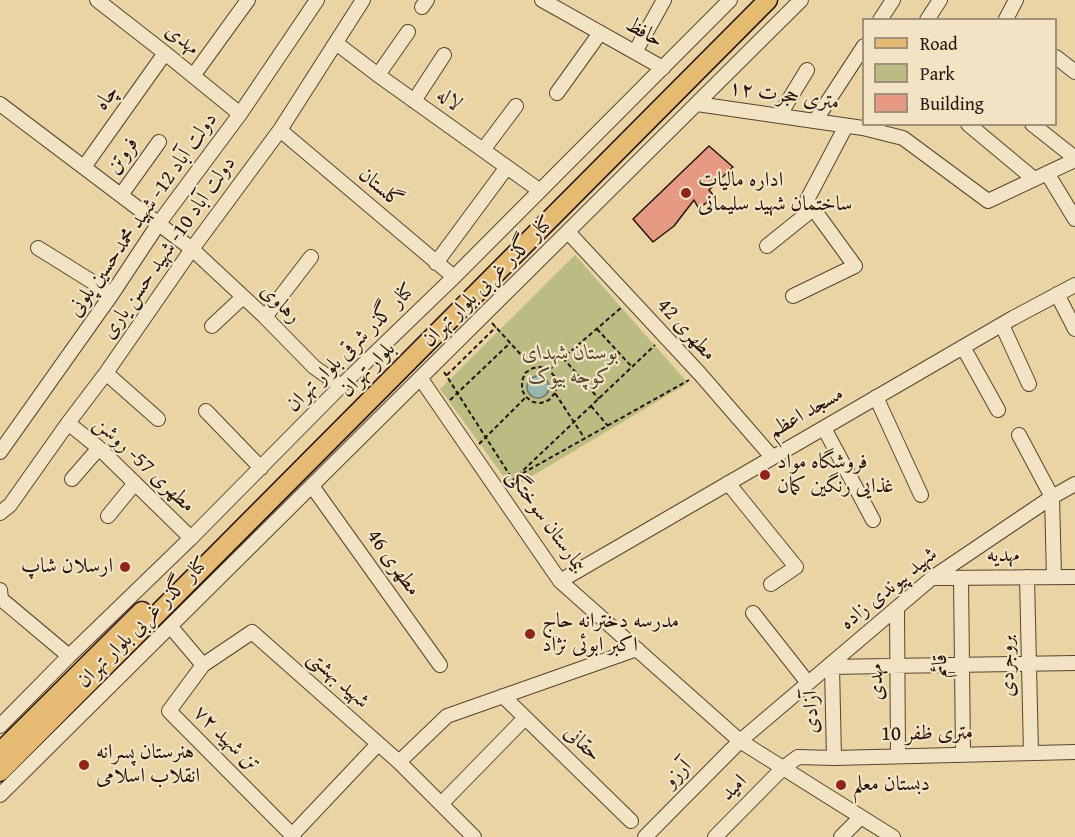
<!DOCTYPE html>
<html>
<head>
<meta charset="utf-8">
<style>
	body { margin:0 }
	#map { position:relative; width:1075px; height:837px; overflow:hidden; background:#ead4a3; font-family:"Gentium Book Plus",serif }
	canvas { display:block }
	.legend { position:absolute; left:862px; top:18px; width:195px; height:108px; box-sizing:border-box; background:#f1e3c3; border:2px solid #a19079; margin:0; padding:8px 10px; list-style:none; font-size:18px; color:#28140b }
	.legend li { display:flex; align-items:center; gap:12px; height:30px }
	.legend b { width:30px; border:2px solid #a19079 }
</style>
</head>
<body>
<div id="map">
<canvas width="1075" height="837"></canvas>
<ul class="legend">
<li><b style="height:8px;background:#e5ba72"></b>Road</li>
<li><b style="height:16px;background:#bbbc83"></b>Park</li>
<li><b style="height:16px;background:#e79a83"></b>Building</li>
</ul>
</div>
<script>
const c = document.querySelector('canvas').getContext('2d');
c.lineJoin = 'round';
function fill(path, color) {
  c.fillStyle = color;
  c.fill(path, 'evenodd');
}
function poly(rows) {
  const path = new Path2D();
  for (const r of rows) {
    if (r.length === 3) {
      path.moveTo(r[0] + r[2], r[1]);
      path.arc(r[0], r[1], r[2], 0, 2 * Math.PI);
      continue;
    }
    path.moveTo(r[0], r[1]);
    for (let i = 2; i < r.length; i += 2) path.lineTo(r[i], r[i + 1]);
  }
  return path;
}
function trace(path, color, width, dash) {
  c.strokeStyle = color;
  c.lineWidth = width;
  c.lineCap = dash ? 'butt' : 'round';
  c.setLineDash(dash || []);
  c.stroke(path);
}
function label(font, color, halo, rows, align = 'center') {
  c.font = font + ' "Gentium Book Plus",Amiri,serif';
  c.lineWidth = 4.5;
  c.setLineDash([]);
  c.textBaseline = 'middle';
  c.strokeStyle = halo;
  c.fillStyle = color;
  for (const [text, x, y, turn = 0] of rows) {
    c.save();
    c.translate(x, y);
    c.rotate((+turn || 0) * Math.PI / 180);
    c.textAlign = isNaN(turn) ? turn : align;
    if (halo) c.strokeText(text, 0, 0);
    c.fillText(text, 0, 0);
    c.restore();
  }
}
fill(poly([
	[575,255,688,383,512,488,440,389]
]), '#bbbc83');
const water = poly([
	[538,387,11]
]);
fill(water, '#9ab7af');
trace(water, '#6c766d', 1.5);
const building = poly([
	[709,146,733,167,709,190,714,196,699,209,694,200,674,226,653,242,633,219,709,146]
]);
fill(building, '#e79a83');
trace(building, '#28140b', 1.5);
const minor = poly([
	[97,0,165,53,240,114],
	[542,0,663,68],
	[422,7,427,0],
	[880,20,893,0],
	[927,20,940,0],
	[1007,20,1006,19,1016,0],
	[336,43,378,75,539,190],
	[635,52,664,0],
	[1056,57,1075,72],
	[378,75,408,32],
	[193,76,248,0],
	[557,93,600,33],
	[414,101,444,55],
	[0,104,192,249,265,317,314,367,341,386],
	[697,104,863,128,903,138,988,201,1075,160],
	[779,116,807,70],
	[815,121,864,46],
	[968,124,1034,179],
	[1032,124,1075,158],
	[280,130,454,277],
	[483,150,516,106],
	[84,167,165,53],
	[1047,173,1075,219],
	[121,195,159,142],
	[568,232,700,374,772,457],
	[767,246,813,209],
	[38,248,112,294],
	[436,263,507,167],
	[1057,294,1075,329],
	[793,296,855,266,807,200,846,126],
	[265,317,311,257],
	[1002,325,1029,384],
	[212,326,243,297],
	[963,347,998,410],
	[106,373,158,419],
	[421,379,560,581,740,741,893,837],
	[876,397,921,495],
	[206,411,261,468],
	[68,423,99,448,191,538],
	[824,428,873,520],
	[1019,435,1052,497,1054,577],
	[0,452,112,294,159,223,240,114,317,0],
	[72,479,99,448],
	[728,483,796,567,771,584],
	[312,486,440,665],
	[0,513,10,505,68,423,106,373,192,249,280,130,363,0],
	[108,516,135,483],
	[1027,577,1031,753],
	[932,578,1075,577],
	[961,578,963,754],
	[560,581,1013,318,1075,285],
	[0,590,1,599,69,656],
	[897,608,898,756],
	[753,613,808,683],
	[170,626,203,665,252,632,399,762,474,837],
	[203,665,169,711,294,837],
	[832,666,834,758],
	[828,667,1075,663],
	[503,696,631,821],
	[0,726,69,656,191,538,341,386,454,277,730,0],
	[399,762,447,716,637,649],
	[0,795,801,0],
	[441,804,525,718],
	[292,835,378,744],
	[645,837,740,741,932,578,1052,497,1075,484],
	[715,837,783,768,798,757,834,758,1075,752],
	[841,837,861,817]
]);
const major = poly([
	[0,752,142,611],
	[0,772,768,0]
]);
trace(minor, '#584431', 16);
trace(major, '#28140b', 21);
trace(poly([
	[492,323,533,368],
	[597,329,632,367],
	[563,358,599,399],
	[549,370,622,307],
	[444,372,513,480,655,345],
	[447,375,496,327],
	[555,393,549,400,541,403,533,402,526,397,522,390,522,381,525,373,533,368,541,367,549,370,555,377,557,385,555,393,585,439],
	[450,400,510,343],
	[591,406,608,426],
	[479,444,526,397],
	[516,477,689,380]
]), '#28140b', 2, [4.5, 3]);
trace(minor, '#f1e3c3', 14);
trace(major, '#e5ba72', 18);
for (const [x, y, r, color] of [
	[686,193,6,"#8f2418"],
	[765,475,6,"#8f2418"],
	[125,567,6,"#8f2418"],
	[530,634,6,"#8f2418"],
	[84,765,6,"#8f2418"],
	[841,785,6,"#8f2418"]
]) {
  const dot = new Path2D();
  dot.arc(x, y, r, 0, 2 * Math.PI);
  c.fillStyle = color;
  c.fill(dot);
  trace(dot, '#f1e3c3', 2);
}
label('21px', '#28140b', '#f1e3c3', [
	["حافظ",644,33,29],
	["مهدی",182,40,39],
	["۱۲ متری حجرت",784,96,8],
	["چاه",107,98,-55],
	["لاله",449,100,36],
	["فروتن",123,156,-55],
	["گلستان",380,188,40],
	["دولت آباد 12- شهید محمدحسین پلونی",143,215,-55],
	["دولت آباد 10- شهید حسن یاری",169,248,-55],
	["کنار گذر غربی بلوار تهران",488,282,-45],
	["رهاوی",280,304,44],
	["مطهری 42",686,330,47],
	["کنار گذر شرقی بلوار تهران",351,348,-45],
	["بلوار تهران",368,370,-45],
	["مسجد اعظم",806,413,-30],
	["مطهری 57- روشن",144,465,43],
	["بیمارستان سوختگی",546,521,54],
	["مهدیه",1003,556],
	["مطهری 46",393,563,54],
	["شهید پیوندی زاده",889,589,-39],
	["کنار گذر غربی بلوار تهران",143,623,-45],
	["قائم",941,666,-91],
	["بروجردی",1008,666,-91],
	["شهید بهشتی",338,680,42],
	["مهدی",877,682,-91],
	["آزادی",812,712,-91],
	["10 متری ظفر",927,734,-1],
	["۷۲ تن شهید",226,739,45],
	["حقانی",582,744,44],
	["آرزو",678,774,-45],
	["امید",734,788,-45]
]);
label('21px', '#28140b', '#f1e3c3', [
	["اداره مالیات",698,181],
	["ساختمان شهید سلیمانی",698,205],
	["فروشگاه مواد",777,463],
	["غذایی رنگین کمان",777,487],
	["ارسلان شاپ",113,567,"right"],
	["مدرسه دخترانه حاج",542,622],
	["اکبر ابوئی نژاد",542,646],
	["هنرستان پسرانه",96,753],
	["انقلاب اسلامی",96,777],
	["دبستان معلم",853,785]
], 'left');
label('italic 21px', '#54462f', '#f1e3c3', [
	["بوستان شهدای",570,354],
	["کوچه بیوک",570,378]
]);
</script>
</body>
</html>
